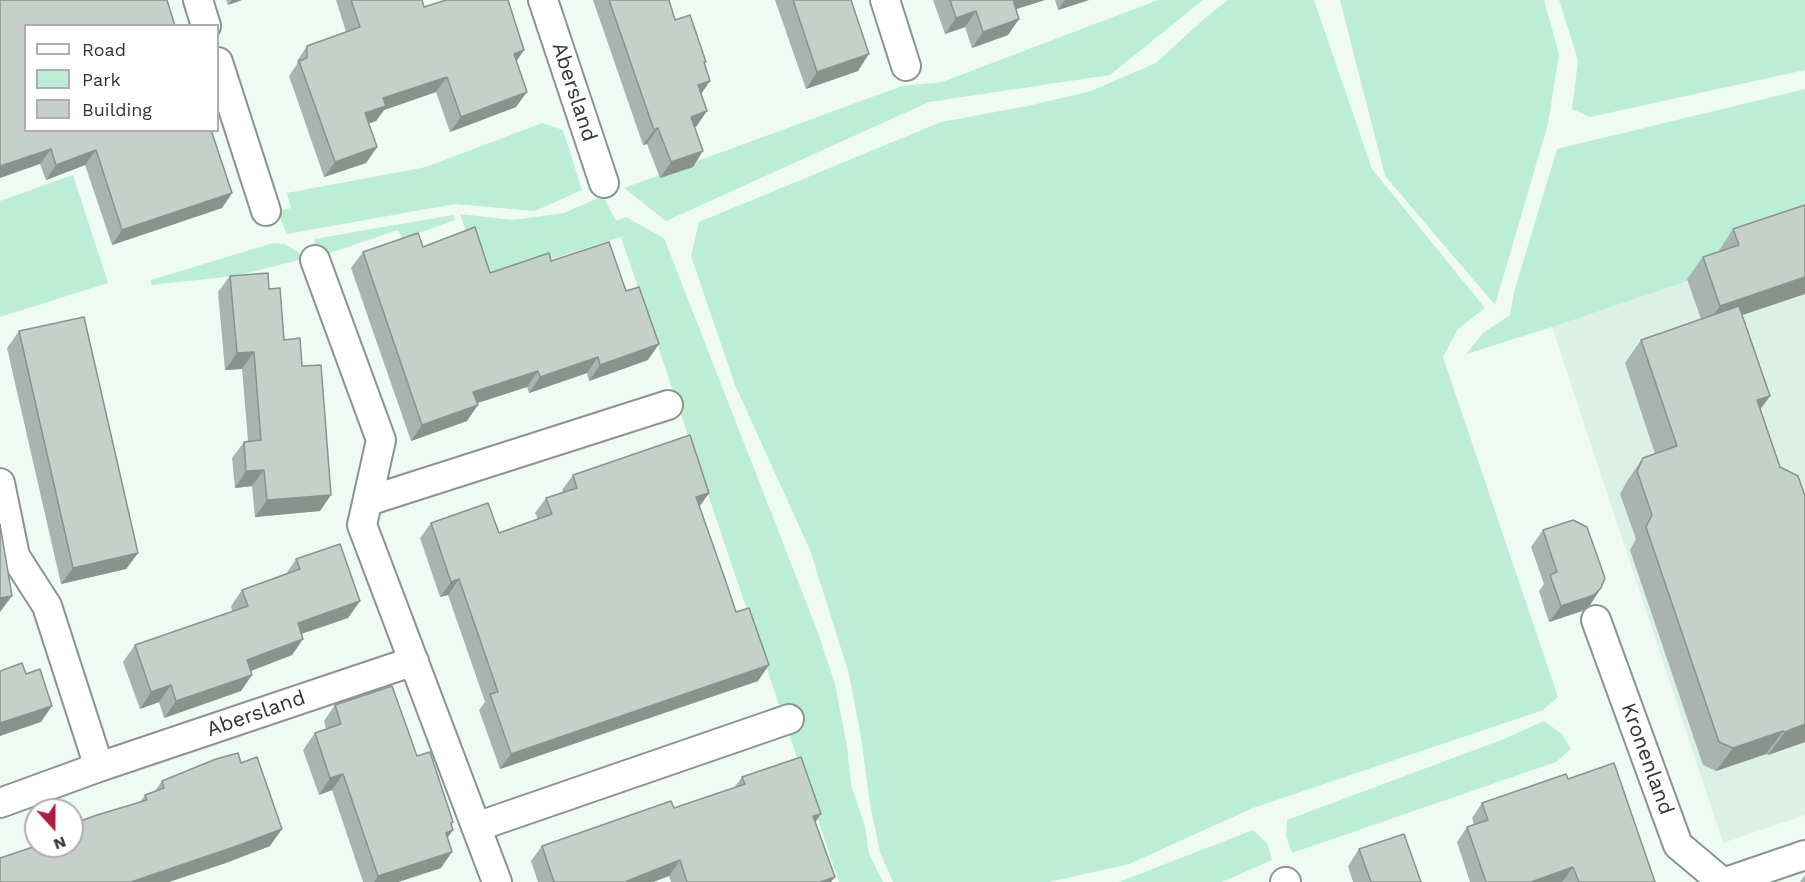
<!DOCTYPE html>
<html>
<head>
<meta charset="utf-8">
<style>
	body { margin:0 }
	#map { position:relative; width:1805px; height:882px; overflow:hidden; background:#f0faf5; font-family:"Work Sans",sans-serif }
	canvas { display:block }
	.legend { position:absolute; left:24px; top:24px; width:195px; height:108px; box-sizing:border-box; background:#fff; border:2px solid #adaead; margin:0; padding:8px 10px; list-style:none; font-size:18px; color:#313533 }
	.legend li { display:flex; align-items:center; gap:12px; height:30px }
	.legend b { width:30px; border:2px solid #adaead }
	.north { position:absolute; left:24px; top:798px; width:60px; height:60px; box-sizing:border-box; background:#fff; border:2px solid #adaead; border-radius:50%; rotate:159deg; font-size:16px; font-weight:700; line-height:24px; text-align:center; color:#313533 }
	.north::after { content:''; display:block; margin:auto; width:21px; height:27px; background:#af1b3f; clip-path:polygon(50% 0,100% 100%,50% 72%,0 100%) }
</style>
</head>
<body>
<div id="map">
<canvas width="1805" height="882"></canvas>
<ul class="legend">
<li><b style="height:8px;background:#fff"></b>Road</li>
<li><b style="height:16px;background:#bcedd6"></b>Park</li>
<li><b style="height:16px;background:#c5d0cb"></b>Building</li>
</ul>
<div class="north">N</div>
</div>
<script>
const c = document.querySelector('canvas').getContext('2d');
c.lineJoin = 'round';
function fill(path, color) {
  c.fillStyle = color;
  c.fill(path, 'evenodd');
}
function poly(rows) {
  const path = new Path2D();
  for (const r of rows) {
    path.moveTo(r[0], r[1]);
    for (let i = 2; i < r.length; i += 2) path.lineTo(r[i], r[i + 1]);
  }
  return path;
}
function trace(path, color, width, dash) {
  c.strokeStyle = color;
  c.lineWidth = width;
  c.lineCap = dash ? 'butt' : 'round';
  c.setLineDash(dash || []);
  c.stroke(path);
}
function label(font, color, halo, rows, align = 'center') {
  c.font = font + ' "Work Sans",sans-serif';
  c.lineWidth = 4.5;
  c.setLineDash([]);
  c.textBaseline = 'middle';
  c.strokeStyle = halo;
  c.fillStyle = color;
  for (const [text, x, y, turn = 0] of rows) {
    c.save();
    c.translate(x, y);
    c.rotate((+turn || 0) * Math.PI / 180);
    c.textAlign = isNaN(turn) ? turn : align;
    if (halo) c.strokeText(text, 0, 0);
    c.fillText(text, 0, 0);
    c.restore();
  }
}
fill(poly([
	[1712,272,1805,291,1805,815,1723,843,1552,327]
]), '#ddf0e7');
fill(poly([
	[1158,0,1203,0,1110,75,929,102,666,221,624,188,902,86,942,82],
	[1228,0,1314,0,1372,169,1485,308,1458,329,1443,357,1558,697,1543,710,1253,808,1129,864,1049,882,893,882,880,852,870,804,861,737,849,674,810,550,735,385,691,256,699,222,941,122,1028,106,1091,91,1156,63,1206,17],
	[1340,0,1544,0,1559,54,1548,124,1495,305,1385,176],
	[1559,0,1805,0,1805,70,1590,117,1572,109,1578,60],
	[1805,89,1805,291,1711,273,1552,327,1466,354,1483,333,1510,315,1514,292,1557,149],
	[542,123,563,130,582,190,535,211,455,204,287,234,277,212,291,208,287,193,426,167],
	[73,175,108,283,0,317,0,201],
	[603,196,616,221,626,217,664,238,817,630,835,684,847,747,851,785,865,826,869,854,883,882,839,882,621,237,483,281,460,214,513,220,564,213],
	[453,215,455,220,402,239,398,230,318,257,314,239],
	[273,243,285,244,307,258,235,276,151,285,151,280],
	[1544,721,1562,734,1571,749,1556,762,1292,853,1286,836,1287,820,1504,739],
	[1253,830,1267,843,1272,860,1222,882,1119,882]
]), '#bcedd6');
const street = poly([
	[198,0,206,26],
	[543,0,604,183],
	[885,0,906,66],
	[218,62,266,211],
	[315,260,381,440,362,525,497,882],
	[0,483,15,556,47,606,99,767],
	[368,501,668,405],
	[1596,620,1678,845,1722,882],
	[0,803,99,767,414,661],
	[476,827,789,719],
	[1285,882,1286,882],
	[1726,882,1805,855]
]);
trace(street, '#8b948f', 32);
trace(street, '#fff', 28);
fill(poly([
	[0,0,211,130,232,193,222,208,112,245,85,165,46,180,40,164],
	[226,0,242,0,228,5],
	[336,0,422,0,424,7,517,62,516,107,450,132,436,92,384,110,376,121,369,123,377,147,366,163,324,177,289,76,297,64,297,61,307,46,346,32],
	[593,0,669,0,675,20,704,64,701,94,707,111,695,127,693,167,660,178,647,144,643,145],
	[775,0,851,0,858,71,806,89],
	[933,0,1045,0,1016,9,1019,19,1008,35,972,48,965,27,945,34],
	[1055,0,1089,0,1058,10],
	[1805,205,1742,315,1770,396,1760,409,1780,467,1805,496,1805,742,1768,755,1766,754,1716,771,1703,765,1630,550,1636,539,1620,494,1627,481,1643,458,1655,454,1625,363,1641,340,1701,319,1687,279,1703,257,1718,252,1733,229],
	[423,247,490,273,551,261,648,360,589,381,587,373,529,393,527,387,477,403,467,421,411,441,351,268,363,252],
	[230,276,269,289,284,340,302,366,331,495,320,511,255,517,252,486,235,488,232,458,244,442,248,441,242,369,225,370,218,292],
	[19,331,138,553,126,569,61,584,7,348],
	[573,475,709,493,700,506,758,681,500,769,479,710,485,702,448,595,440,597,420,538,431,523,499,533,538,519,535,513,546,498,563,492,562,490],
	[1543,530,1601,588,1590,605,1582,611,1549,622,1539,591,1544,584,1531,547],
	[296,559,360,601,348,618,301,634,303,639,292,655,251,671,241,691,164,718,159,702,140,709,123,662,135,645,232,611,231,606,242,590,286,574],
	[335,705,417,756,453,822,451,825,453,830,447,838,441,868,398,882,363,882,332,790,319,795,303,750,315,733,326,729,324,721],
	[742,777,821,814,815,822,831,882,671,882,669,876,653,882,538,882,531,861,542,846,674,808,734,788],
	[1568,779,1655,882,1470,882,1457,842,1467,827,1474,825,1472,818,1482,803],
	[162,781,270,846,223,864,140,802,145,795,154,792],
	[1359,849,1421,882,1353,882,1348,866],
	[1805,875,1805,882,1800,882]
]), '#a9b3af');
fill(poly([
	[232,0,242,0,228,5],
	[1011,0,1045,0,1001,14],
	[1065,0,1089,0,1058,10],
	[976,11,965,27,945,34,956,18],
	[1019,19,1008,35,972,48,983,32],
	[524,50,514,65,514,54],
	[869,54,858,71,806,89,817,72],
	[447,77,436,92,384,110,376,121,355,128,365,113,383,98],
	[710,81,699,97,698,85],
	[527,92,516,107,450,132,461,117],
	[707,111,696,127,680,132,691,117],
	[658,128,647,144,643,145,654,130],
	[377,147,366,163,324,177,335,162],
	[51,149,40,164,0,178,0,166],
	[96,150,85,165,46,180,56,165],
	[703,151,693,167,660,178,671,162],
	[232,193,222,208,112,245,122,230],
	[1805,277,1805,294,1704,328,1720,306],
	[659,344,648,360,589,381,600,365],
	[254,352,242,369,225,370,237,353],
	[598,357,587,373,529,393,540,377],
	[538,371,527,387,462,408,473,392],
	[1770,396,1753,419,1757,400],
	[478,405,467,421,411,441,422,425],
	[264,470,252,486,235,488,246,471],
	[709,493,698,508,696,497],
	[331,495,320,511,255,517,267,500],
	[138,553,126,569,61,584,73,568],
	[459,579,448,595,440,597,451,582],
	[1601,588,1590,605,1582,611,1549,622,1561,606],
	[12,596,0,612,0,598],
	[360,601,348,618,286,639,298,623],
	[303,639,292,655,235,677,247,660],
	[769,665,758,681,500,769,511,754],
	[252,675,241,691,164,718,176,701],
	[171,685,159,702,140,709,151,692],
	[52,706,41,722,0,736,0,723],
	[1805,724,1805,742,1768,755,1785,732],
	[1783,731,1766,754,1716,771,1733,748],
	[343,774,332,790,319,795,330,778],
	[821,814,810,830,813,816],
	[282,829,270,846,223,864,169,882,131,882],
	[453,830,441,847,446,833],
	[452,852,441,868,398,882,374,882,378,876],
	[680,860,669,876,653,882,626,882,627,881],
	[1573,867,1563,881,1562,882,1531,882],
	[835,877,831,882,820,882]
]), '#8a928e');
const building = poly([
	[0,0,167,0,175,26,26,26,26,130,211,130,232,193,122,230,96,150,56,165,51,149,0,166,0,0],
	[351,0,422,0,424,7,446,0,508,0,524,50,514,54,527,92,461,117,447,77,383,98,386,106,365,113,377,147,335,162,299,61,307,58,307,46,360,27,351,0],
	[609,0,669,0,675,20,690,15,706,62,704,62,710,81,698,85,707,111,691,117,703,151,671,162,658,128,654,130,609,0],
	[793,0,851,0,869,54,817,72,793,0],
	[950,0,1013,0,1019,19,983,32,976,11,956,18,950,0],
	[1805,205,1805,277,1720,306,1703,257,1739,245,1733,229,1805,205],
	[475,227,490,273,549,253,551,261,609,242,626,291,639,287,659,344,600,365,598,357,540,377,538,371,473,392,478,405,422,425,363,252,418,233,423,247,475,227],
	[268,273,269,289,280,288,284,340,300,338,302,366,321,365,331,495,267,500,264,470,246,471,244,442,261,440,254,352,237,353,230,276,268,273],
	[1739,306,1770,396,1757,400,1780,467,1798,476,1805,496,1805,724,1785,732,1783,731,1733,748,1719,742,1646,527,1652,515,1637,471,1643,458,1677,446,1641,340,1739,306],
	[84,317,138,553,73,568,19,331,84,317],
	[690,435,709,493,696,497,725,579,736,612,749,608,769,665,511,754,490,694,498,692,459,579,451,582,431,523,488,503,499,533,552,514,546,498,577,488,573,475,690,435],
	[1573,520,1587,527,1605,578,1601,588,1594,595,1561,606,1550,575,1557,572,1543,530,1573,520],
	[0,524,12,596,0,598,0,524],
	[340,544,360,601,298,623,303,639,247,660,252,675,176,701,171,685,151,692,135,645,248,606,242,590,300,569,296,559,340,544],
	[22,663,26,674,40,669,52,706,0,723,0,671,22,663],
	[392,686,417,756,430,752,453,822,451,823,453,830,446,833,452,852,378,876,343,774,330,778,315,733,341,724,335,705,392,686],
	[238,753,241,763,257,757,282,829,234,847,131,882,0,882,0,858,36,846,72,846,72,824,97,815,147,800,145,795,164,788,162,781,216,759,238,753],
	[801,757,821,814,813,816,835,877,820,882,687,882,680,860,627,881,627,882,554,882,542,846,671,801,674,808,745,784,742,777,801,757],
	[1614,763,1655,882,1579,882,1573,867,1531,882,1486,882,1467,827,1488,820,1482,803,1566,774,1568,779,1614,763],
	[1404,834,1421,882,1371,882,1359,849,1404,834]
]);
fill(building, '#c5d0cb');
trace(building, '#8a928e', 1.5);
label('21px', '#313533', '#fff', [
	["Abersland",574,92,72],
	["Abersland",256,714,-19],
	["Kronenland",1647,759,70]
]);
</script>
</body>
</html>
